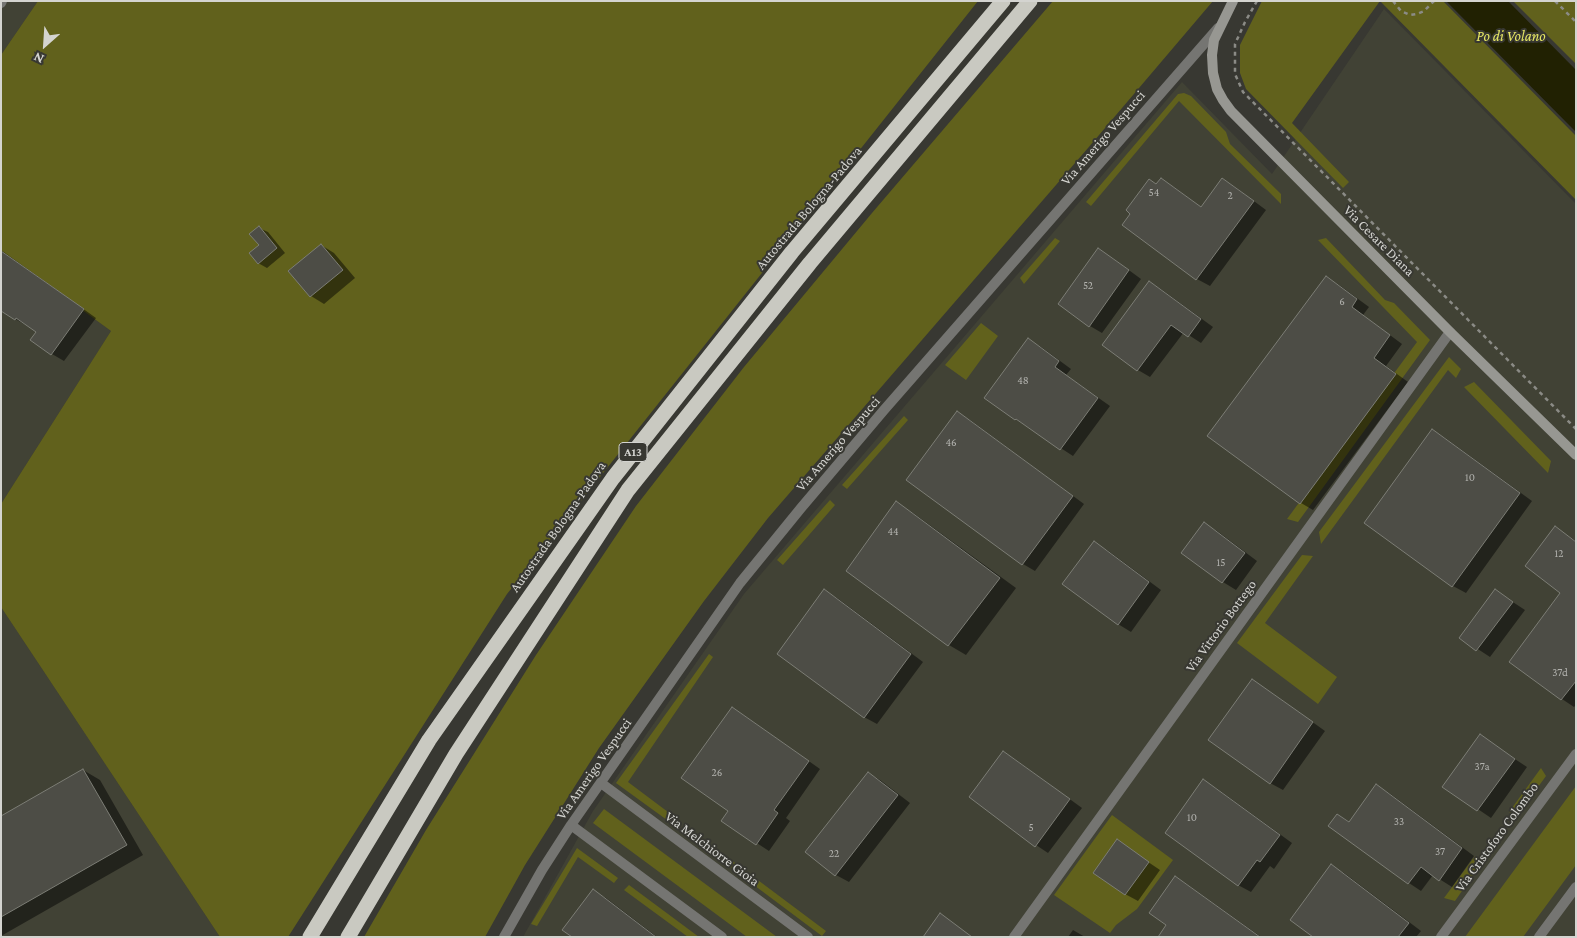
<!DOCTYPE html>
<html>
<head>
<meta charset="utf-8">
<style>
	body { margin:0 }
	#map { position:relative; width:1577px; height:938px; overflow:hidden; background:#383832; font-family:"Crimson Pro",serif }
	canvas { display:block }
	.frame { position:absolute; inset:0; border:2px solid #d4d4d0; pointer-events:none }
	.north { position:absolute; left:20px; top:20px; width:50px; height:50px; -webkit-text-stroke:4px #383832; paint-order:stroke; rotate:206deg; font-size:14px; font-weight:700; line-height:20px; text-align:center; color:#d4d4d0 }
	.north::after { content:''; display:block; margin:auto; width:18px; height:22px; background:#d4d4d0; clip-path:polygon(50% 0,100% 100%,50% 72%,0 100%) }
</style>
</head>
<body>
<div id="map">
<canvas width="1577" height="938"></canvas>
<div class="frame"></div>
<div class="north">N</div>
</div>
<script>
const c = document.querySelector('canvas').getContext('2d');
c.lineJoin = 'round';
function fill(path, color) {
  c.fillStyle = color;
  c.fill(path, 'evenodd');
}
function poly(rows) {
  const path = new Path2D();
  for (const r of rows) {
    path.moveTo(r[0], r[1]);
    for (let i = 2; i < r.length; i += 2) path.lineTo(r[i], r[i + 1]);
  }
  return path;
}
function trace(path, color, width, dash) {
  c.strokeStyle = color;
  c.lineWidth = width;
  c.lineCap = dash ? 'butt' : 'round';
  c.setLineDash(dash || []);
  c.stroke(path);
}
function label(font, color, halo, rows, align = 'center') {
  c.font = font + ' "Crimson Pro",serif';
  c.lineWidth = 4;
  c.setLineDash([]);
  c.textBaseline = 'middle';
  c.strokeStyle = halo;
  c.fillStyle = color;
  for (const [text, x, y, turn = 0] of rows) {
    c.save();
    c.translate(x, y);
    c.rotate((+turn || 0) * Math.PI / 180);
    c.textAlign = isNaN(turn) ? turn : align;
    if (halo) c.strokeText(text, 0, 0);
    c.fillText(text, 0, 0);
    c.restore();
  }
}
fill(poly([
	[1,1,38,1,1,55],
	[1384,9,1576,204,1576,937,523,937,593,811,744,594,1182,82,1272,174],
	[1,251,111,331,1,504],
	[1,607,220,937,1,937]
]), '#414235');
fill(poly([
	[38,1,978,1,507,594,288,937,220,937,1,607,1,504,111,331,1,251,1,55],
	[1053,1,1213,1,1088,148,768,518,704,601,599,748,525,865,485,937,364,937,426,830,536,655,636,506,744,367,872,213],
	[1262,1,1380,1,1292,123,1349,182,1343,188,1246,89,1240,73,1240,45],
	[1380,1,1443,1,1576,136,1576,200],
	[1513,1,1576,1,1576,64],
	[1184,93,1191,96,1226,132,1230,144,1281,194,1281,204,1179,101,1091,206,1086,202,1178,94],
	[1055,238,1060,241,1024,284,1020,278],
	[1326,238,1385,300,1394,303,1430,340,1298,522,1287,519,1417,342,1318,240],
	[981,323,998,336,966,380,945,365],
	[1449,357,1461,369,1456,378,1448,370,1321,544,1319,532],
	[1474,382,1551,461,1548,473,1464,387],
	[904,416,908,420,847,489,842,485],
	[830,500,835,505,783,565,777,560],
	[1302,555,1313,556,1265,623,1337,677,1318,704,1237,643],
	[709,654,713,657,628,782,672,815,667,820,616,783],
	[1541,768,1546,776,1517,816,1509,812],
	[1576,786,1576,865,1523,937,1465,937],
	[604,809,777,937,747,937,593,823],
	[1112,815,1173,860,1137,909,1116,925,1110,933,1054,895],
	[687,827,826,931,822,936,683,832],
	[577,848,618,878,614,883,578,857,537,926,531,924],
	[1475,856,1480,865,1455,901,1444,898],
	[629,885,699,937,688,937,624,890]
]), '#61611c');
fill(poly([
	[1446,1,1508,1,1576,70,1576,132]
]), '#212102');
fill(poly([
	[1223,179,1235,187,1266,210,1210,286,1197,279,1161,180,1174,187,1202,208],
	[259,228,268,232,285,253,267,268,258,263,260,245],
	[321,245,334,253,355,278,324,304,311,296,290,271],
	[1,250,96,318,64,361,52,354,38,332,29,325,28,326,15,319,1,309],
	[1111,257,1141,279,1102,333,1090,326],
	[1326,277,1339,285,1369,307,1363,315,1402,344,1386,366,1408,382,1313,510,1301,503],
	[1150,282,1162,290,1213,327,1201,343,1184,332,1150,377,1138,370],
	[1029,340,1041,347,1071,369,1066,375,1110,406,1073,456,1016,419,986,397],
	[957,413,970,420,1084,504,1035,571,1023,564,908,480],
	[1432,430,1445,438,1532,501,1466,593,1453,586,1366,522],
	[896,503,913,513,1016,588,966,655,949,645,848,570],
	[1204,524,1217,531,1257,561,1236,590,1223,582,1183,553],
	[1555,528,1576,541,1576,705,1574,707,1562,699,1511,662,1562,592],
	[1094,543,1107,550,1161,590,1131,632,1118,624],
	[825,591,837,598,923,662,877,724,864,717],
	[1496,591,1525,610,1490,657,1461,638],
	[1252,681,1265,688,1325,731,1283,790,1270,783],
	[732,708,745,716,820,769,786,818,790,821,769,851,723,821,730,811],
	[1480,736,1527,767,1491,818,1444,786],
	[1004,752,1016,760,1082,808,1048,853,1036,845],
	[83,770,100,780,143,855,1,936,1,817],
	[868,773,880,780,910,803,849,882,836,875,807,852],
	[1204,781,1216,788,1292,843,1274,869,1270,866,1251,892,1238,885],
	[1377,786,1389,793,1474,856,1452,887,1433,875,1421,891,1409,883,1330,825,1338,815,1350,822],
	[1117,841,1160,870,1138,901,1125,894],
	[1331,866,1344,873,1421,931,1416,937,1315,937],
	[1176,877,1188,885,1261,937,1160,937,1168,925],
	[593,891,606,898,657,937,574,937],
	[1073,930,1085,937,1068,937]
]), '#0007');
const building = poly([
	[1161,178,1201,207,1222,178,1254,201,1196,280,1122,225,1130,214,1126,210,1149,179,1156,184,1161,178],
	[259,226,277,248,258,264,249,253,259,245,249,234,259,226],
	[321,244,343,270,310,297,288,271,321,244],
	[1098,248,1129,270,1089,327,1058,304,1098,248],
	[1,251,84,309,51,355,30,340,36,332,16,318,15,320,1,311,1,251],
	[1326,276,1357,299,1352,307,1390,335,1374,358,1396,374,1300,504,1207,436,1326,276],
	[1149,281,1201,319,1188,337,1171,325,1137,371,1102,345,1149,281],
	[1028,338,1059,361,1055,367,1098,398,1060,450,1016,419,1015,420,984,398,1028,338],
	[957,411,1073,496,1022,565,906,480,957,411],
	[1432,429,1520,493,1452,587,1364,523,1432,429],
	[896,501,1000,578,948,646,846,571,896,501],
	[1204,522,1245,553,1222,583,1181,553,1204,522],
	[1555,526,1576,542,1576,681,1561,700,1509,662,1560,593,1525,566,1555,526],
	[1094,541,1149,582,1118,625,1062,584,1094,541],
	[824,589,911,654,864,718,777,654,824,589],
	[1495,589,1513,602,1476,651,1459,638,1495,589],
	[1252,679,1313,722,1270,784,1208,740,1252,679],
	[732,707,809,761,774,810,778,813,756,845,721,821,728,811,681,778,732,707],
	[1480,734,1515,759,1477,811,1442,787,1480,734],
	[1003,751,1070,799,1035,847,969,797,1003,751],
	[83,769,127,845,1,917,1,816,83,769],
	[868,772,898,795,835,876,805,852,868,772],
	[1203,779,1280,835,1260,862,1257,860,1238,886,1165,833,1203,779],
	[1376,784,1462,848,1439,881,1421,867,1408,884,1328,826,1337,814,1349,822,1376,784],
	[1117,839,1149,862,1125,895,1093,873,1117,839],
	[1331,864,1409,923,1398,937,1313,937,1290,920,1331,864],
	[1175,876,1260,937,1158,937,1166,925,1149,913,1175,876],
	[593,889,656,937,572,937,562,930,593,889],
	[940,913,972,937,923,937,940,913]
]);
fill(building, '#4d4d46');
trace(building, '#7c7d75', 1);
trace(poly([
	[1257,1,1245,22,1235,44,1235,74,1243,92,1576,429],
	[1393,1,1401,11,1410,15,1417,14,1424,11,1434,1],
	[1555,1,1576,22]
]), '#8b8b86', 2.5, [4, 4]);
trace(poly([
	[1,3,2,1],
	[601,783,808,937],
	[571,825,722,937],
	[504,937,542,870,571,825,740,583,801,508,884,410,1218,28],
	[1014,937,1450,332],
	[1441,937,1576,754],
	[1539,937,1576,887]
]), '#757572', 10);
trace(poly([
	[1233,1,1214,40,1212,55,1213,73,1217,89,1223,100,1231,111,1450,332,1576,455]
]), '#979792', 10);
trace(poly([
	[310,937,429,740,613,478,792,252,1003,1],
	[348,937,456,754,628,490,810,263,1030,1]
]), '#c9c9c1', 15);
label('11px', '#b2b2ae', null, [
	["54",1154,193],
	["2",1230,196],
	["52",1088,286],
	["6",1342,302],
	["48",1023,381],
	["46",951,443],
	["10",1470,478],
	["44",893,532],
	["12",1559,554],
	["15",1221,563],
	["37d",1560,673],
	["37a",1482,767],
	["26",717,773],
	["10",1192,818],
	["33",1399,822],
	["5",1031,828],
	["37",1440,852],
	["22",834,854]
]);
for (const [x, y, w] of [
	[633,452,28]
]) {
  const box = new Path2D();
  box.roundRect(x - w / 2, y - 9.5, w, 19, 4);
  c.fillStyle = '#383832';
  c.fill(box);
  trace(box, '#d4d4d0', 1);
}
label('bold 12px', '#d4d4d0', null, [
	["A13",633,452]
]);
label('14px', '#d4d4d0', '#383832', [
	["Via Amerigo Vespucci",1103,138,-49],
	["Autostrada Bologna-Padova",809,208,-50],
	["Via Cesare Diana",1379,241,45],
	["Via Amerigo Vespucci",838,444,-49],
	["Autostrada Bologna-Padova",558,527,-55],
	["Via Vittorio Bottego",1221,626,-54],
	["Via Amerigo Vespucci",594,769,-55],
	["Via Cristoforo Colombo",1497,837,-54],
	["Via Melchiorre Gioia",712,849,37]
]);
label('italic 15px', '#e6e764', '#383832', [
	["Po di Volano",1511,36]
]);
</script>
</body>
</html>
